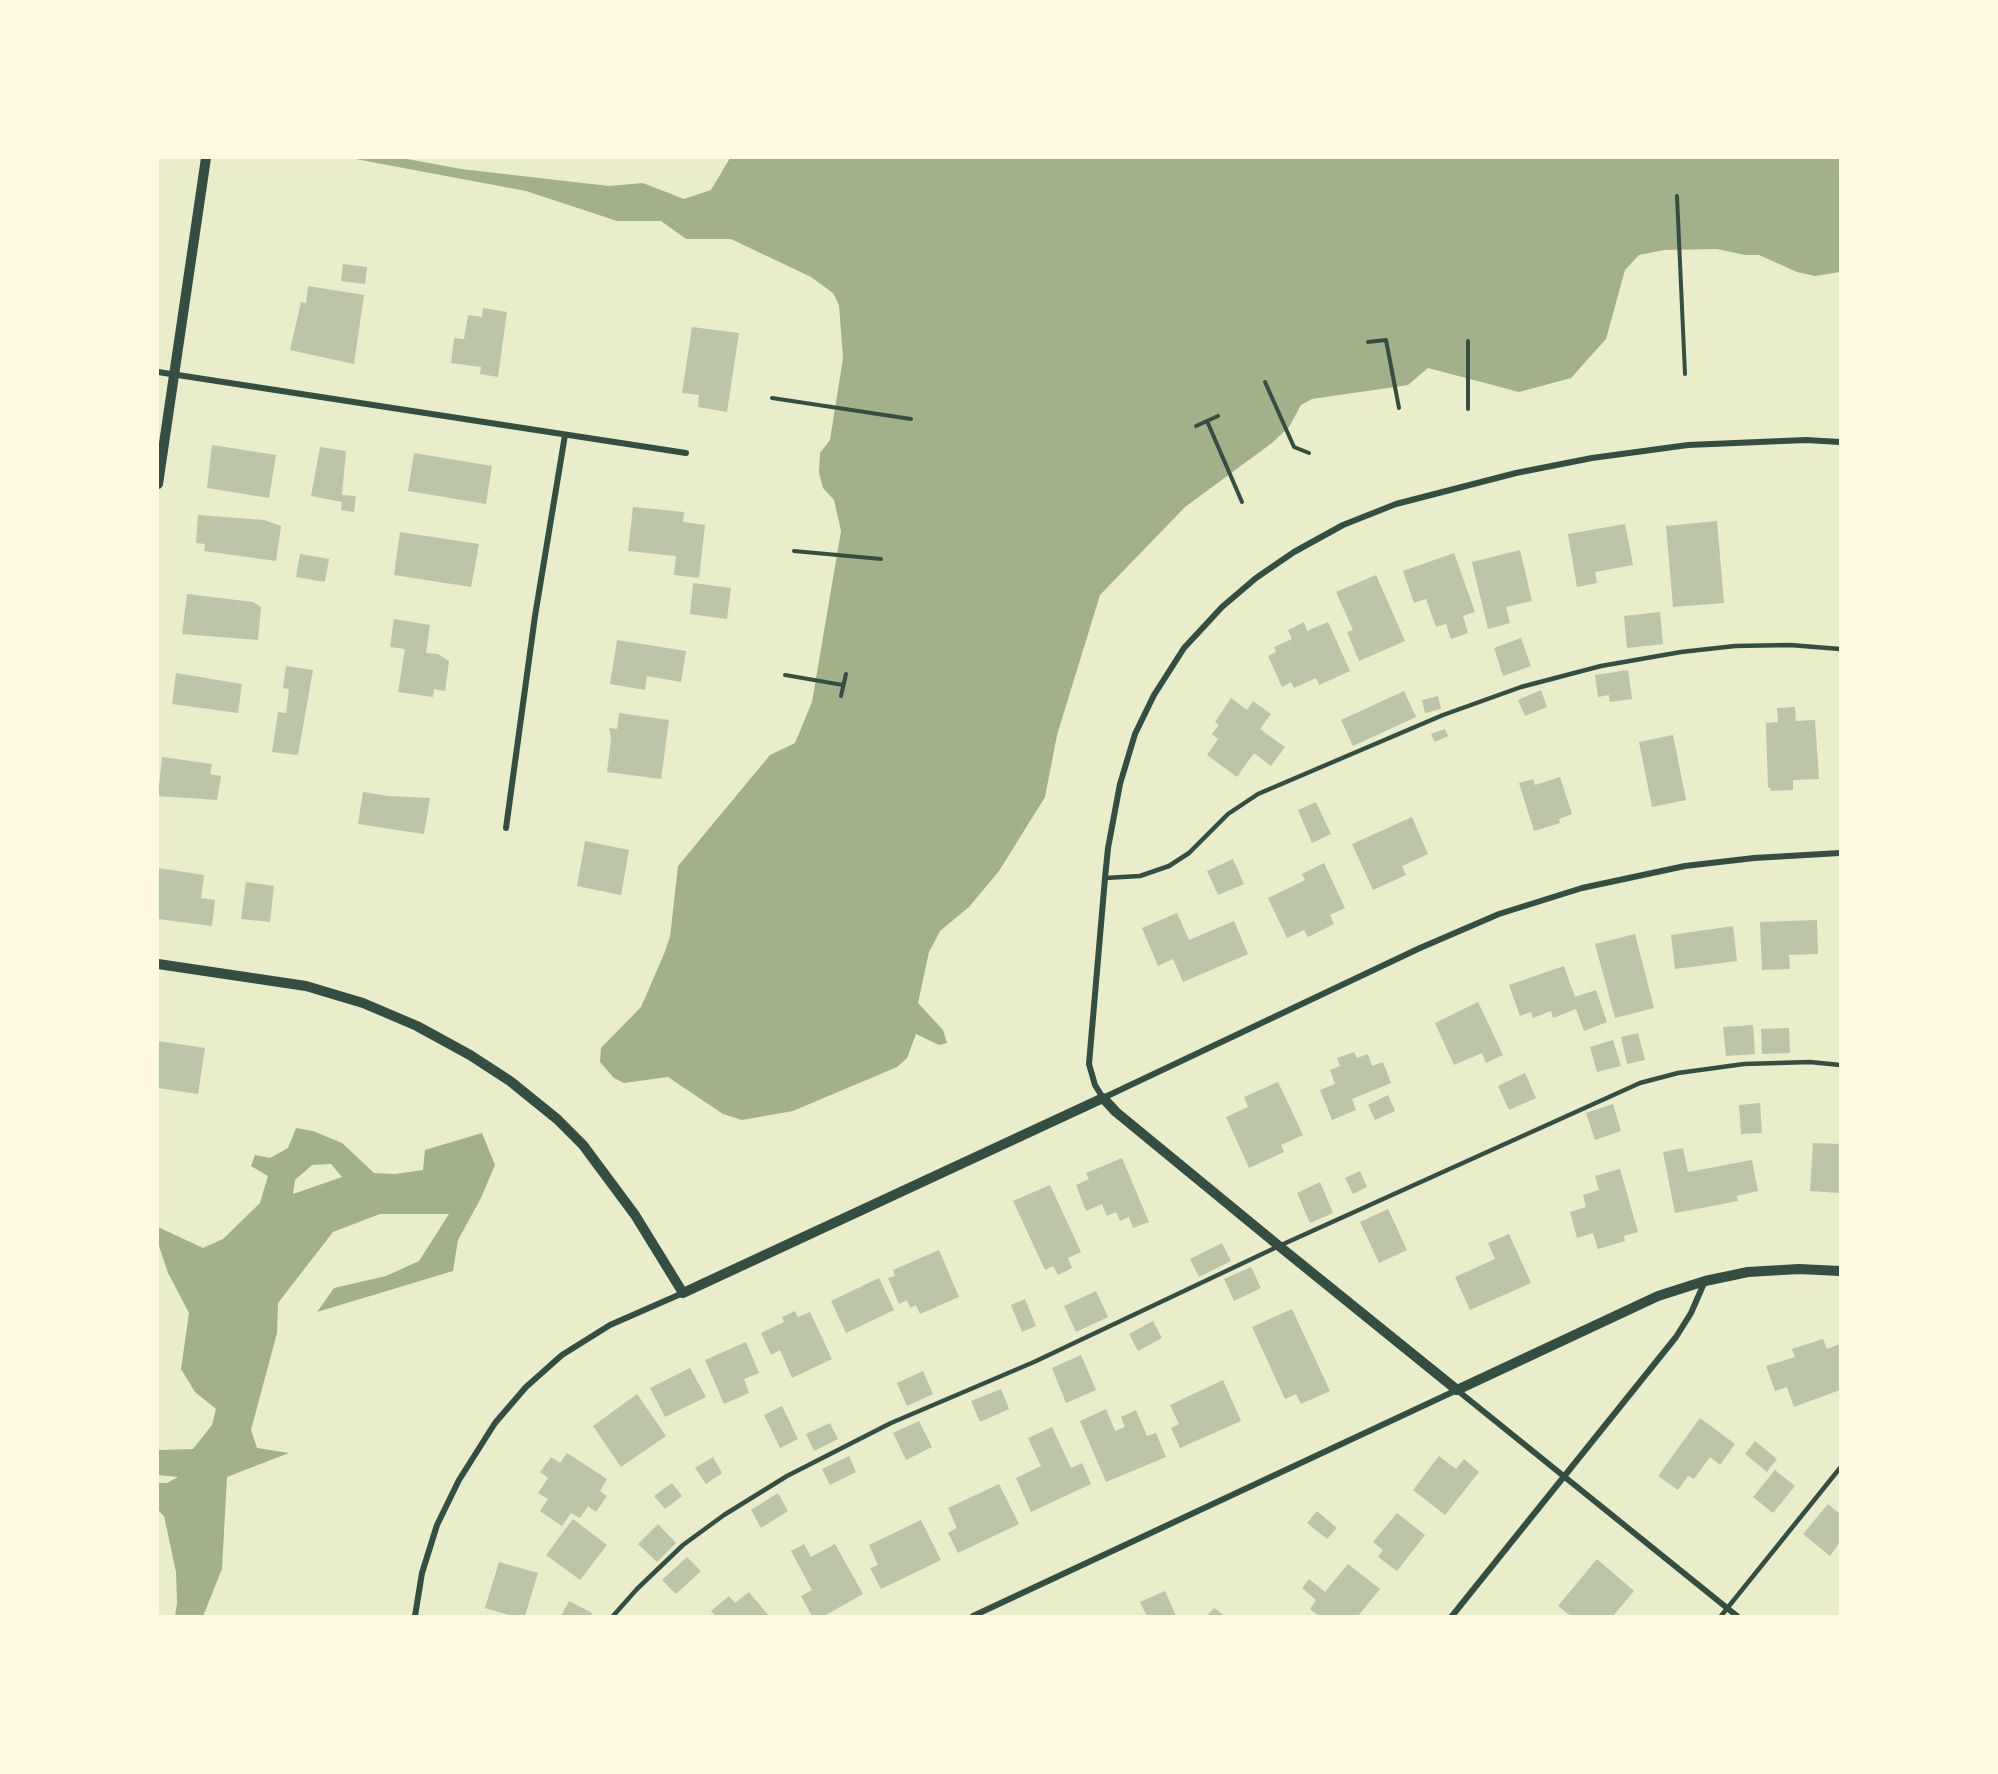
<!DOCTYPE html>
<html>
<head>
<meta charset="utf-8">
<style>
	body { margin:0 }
	#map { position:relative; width:1998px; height:1774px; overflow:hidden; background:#e9edc9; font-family:"Titillium Web",sans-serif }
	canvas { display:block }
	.frame { position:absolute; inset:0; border:159px solid #fefae0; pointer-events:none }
</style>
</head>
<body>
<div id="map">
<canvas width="1998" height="1774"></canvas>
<div class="frame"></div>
</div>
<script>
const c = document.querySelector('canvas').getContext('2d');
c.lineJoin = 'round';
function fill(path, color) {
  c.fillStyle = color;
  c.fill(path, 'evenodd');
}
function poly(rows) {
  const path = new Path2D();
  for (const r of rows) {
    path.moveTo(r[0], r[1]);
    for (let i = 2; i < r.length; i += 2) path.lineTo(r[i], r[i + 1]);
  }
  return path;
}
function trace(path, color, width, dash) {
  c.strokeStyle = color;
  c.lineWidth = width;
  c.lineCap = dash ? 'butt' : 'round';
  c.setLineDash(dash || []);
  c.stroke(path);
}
fill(poly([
	[350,158,402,158,461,169,609,186,643,183,684,199,711,190,730,158,1840,158,1840,272,1815,276,1797,272,1759,255,1745,255,1717,249,1664,250,1639,255,1625,270,1606,339,1571,378,1519,392,1428,368,1408,385,1312,399,1301,405,1289,427,1272,443,1185,507,1100,595,1057,735,1045,797,999,871,969,907,940,931,929,952,918,1003,943,1030,947,1043,939,1045,916,1034,907,1058,897,1067,793,1111,742,1120,723,1114,668,1077,624,1083,614,1078,600,1062,601,1048,641,1007,664,954,670,937,678,866,770,755,795,743,812,702,841,531,834,500,823,488,819,473,820,453,830,440,843,358,839,305,833,293,811,277,731,239,686,239,661,221,617,221,526,191],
	[296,1128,313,1131,342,1143,374,1173,395,1174,423,1170,425,1150,482,1133,495,1165,481,1198,458,1240,453,1271,317,1312,334,1288,386,1276,419,1261,449,1214,380,1214,333,1232,278,1303,277,1333,251,1430,257,1448,289,1453,227,1477,222,1569,203,1616,175,1616,177,1603,176,1572,164,1516,158,1510,158,1483,167,1483,178,1477,158,1475,158,1450,193,1449,212,1425,216,1409,195,1392,181,1369,189,1313,168,1273,159,1246,158,1227,203,1248,223,1239,260,1203,268,1176,251,1166,255,1155,270,1158,288,1148],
	[331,1164,342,1177,293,1194,295,1180,312,1165]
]), '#a3b18a');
fill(poly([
	[343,264,367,267,365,284,341,281],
	[308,286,364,295,354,364,290,350,301,302,306,303],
	[483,308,507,312,498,377,480,374,481,367,451,363,454,338,464,339,468,315,482,317],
	[692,327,739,333,727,412,698,407,699,395,682,393],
	[212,445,276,455,269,498,207,488],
	[320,447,346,451,342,495,356,496,354,512,341,510,342,502,311,496],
	[414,453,492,466,486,504,408,491],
	[633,507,684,512,683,522,705,525,699,578,674,575,676,556,628,551],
	[198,515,264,520,281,526,276,561,204,551,205,544,196,543],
	[1717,521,1724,603,1673,607,1666,526],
	[1625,524,1633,565,1595,572,1597,583,1577,587,1568,534],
	[400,532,479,544,471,587,394,575],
	[1520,550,1532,601,1506,607,1510,623,1488,629,1472,562],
	[1454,553,1475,612,1463,616,1468,633,1451,639,1446,624,1436,627,1426,599,1414,603,1403,571],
	[300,554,329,559,325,582,296,577],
	[1376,575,1405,641,1359,661,1347,632,1353,630,1336,592],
	[693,583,731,588,727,619,690,614],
	[187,594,253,602,261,607,258,640,182,634],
	[1660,612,1663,644,1627,648,1624,616],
	[394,619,430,625,426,653,438,654,449,661,445,691,434,689,433,697,398,692,405,649,390,647],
	[1304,622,1307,631,1328,622,1350,671,1319,685,1316,678,1294,688,1291,682,1282,687,1268,656,1276,652,1274,647,1292,639,1288,630],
	[1521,638,1531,666,1503,676,1494,648],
	[617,640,686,651,681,682,647,676,645,690,610,684],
	[286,666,313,670,298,755,272,752,278,712,286,713,289,689,283,688],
	[1628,670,1632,699,1610,702,1609,695,1598,697,1595,675],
	[176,673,242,684,238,713,172,704],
	[1541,690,1547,707,1525,716,1518,700],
	[1404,691,1416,717,1353,746,1341,720],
	[1438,696,1441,709,1425,713,1422,700],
	[1231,698,1247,710,1253,701,1271,714,1260,729,1285,747,1271,766,1254,753,1237,777,1207,755,1218,739,1212,734,1219,725,1215,722],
	[1795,707,1796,721,1815,720,1819,779,1793,780,1793,790,1771,791,1770,787,1768,788,1766,723,1778,722,1777,708],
	[619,713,669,720,661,779,607,772,611,740,609,728,617,729],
	[1445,729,1448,736,1435,742,1431,734],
	[1673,735,1686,800,1652,807,1639,742],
	[162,757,212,764,210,774,221,776,217,800,158,796],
	[1560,777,1572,814,1559,819,1560,823,1534,831,1519,783,1533,779,1535,785],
	[363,792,388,796,430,798,424,834,358,824],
	[1316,802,1331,834,1312,843,1298,810],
	[1412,817,1428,854,1402,866,1406,875,1373,890,1352,844],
	[585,841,629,850,621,895,577,886],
	[1233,859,1244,884,1218,895,1207,871],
	[1324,863,1345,908,1330,915,1334,924,1308,937,1304,930,1287,938,1268,898,1305,880,1302,874],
	[158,868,204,875,201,898,215,900,212,926,158,919],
	[246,882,274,886,270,922,241,919],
	[1177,913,1189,940,1234,921,1248,954,1183,982,1173,959,1158,966,1142,928],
	[1817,920,1818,954,1789,955,1790,969,1762,970,1760,922],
	[1733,926,1737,961,1675,969,1671,935],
	[1635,934,1654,1008,1615,1018,1595,944],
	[1564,966,1575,997,1596,990,1607,1022,1584,1031,1576,1009,1553,1018,1551,1011,1533,1018,1531,1012,1520,1016,1509,985],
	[1478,1002,1503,1055,1486,1063,1482,1053,1454,1065,1435,1023],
	[1753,1025,1755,1054,1726,1056,1723,1027],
	[1789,1028,1790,1053,1762,1054,1761,1029],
	[1638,1033,1645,1060,1627,1064,1621,1037],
	[1613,1040,1621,1066,1597,1072,1590,1047],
	[158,1041,205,1048,198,1094,158,1088],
	[1354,1052,1357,1058,1368,1054,1372,1066,1383,1062,1391,1083,1352,1099,1356,1110,1332,1120,1320,1090,1335,1084,1330,1070,1340,1066,1337,1058],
	[1525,1073,1536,1098,1509,1110,1498,1086],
	[1278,1082,1303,1135,1281,1145,1284,1152,1249,1168,1226,1117,1248,1107,1244,1097],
	[1388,1095,1395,1111,1375,1120,1368,1105],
	[1760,1103,1762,1133,1741,1134,1739,1105],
	[1613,1104,1621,1131,1595,1140,1586,1113],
	[1813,1143,1840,1144,1840,1193,1810,1191],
	[1683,1148,1688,1172,1752,1160,1758,1191,1737,1196,1738,1201,1675,1213,1663,1152],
	[1122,1158,1149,1222,1133,1228,1129,1217,1120,1221,1116,1212,1107,1216,1102,1204,1086,1211,1076,1185,1089,1179,1086,1173],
	[1620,1169,1638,1232,1624,1236,1625,1241,1598,1249,1593,1233,1577,1238,1570,1212,1586,1207,1583,1195,1599,1190,1595,1176],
	[1360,1171,1367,1187,1353,1194,1345,1178],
	[1320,1182,1333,1213,1310,1223,1297,1193],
	[1050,1185,1081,1252,1068,1258,1072,1268,1058,1275,1053,1266,1045,1270,1013,1201],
	[1388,1209,1407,1250,1379,1263,1360,1222],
	[1509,1234,1531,1283,1470,1310,1455,1277,1495,1259,1488,1243],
	[1222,1243,1231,1261,1199,1277,1190,1259],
	[939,1250,959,1297,920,1314,916,1305,910,1308,907,1300,899,1304,888,1278,895,1276,893,1270],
	[1251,1267,1261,1288,1234,1301,1224,1279],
	[879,1278,894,1310,846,1333,831,1301],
	[1096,1291,1108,1317,1076,1332,1064,1306],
	[1025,1299,1036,1326,1022,1332,1011,1305],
	[1292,1309,1330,1391,1301,1404,1296,1394,1285,1399,1252,1327],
	[795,1311,798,1317,810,1312,832,1359,792,1378,780,1350,771,1355,761,1333,784,1322,782,1317],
	[1153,1321,1162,1338,1138,1351,1129,1334],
	[1823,1339,1827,1349,1840,1344,1840,1390,1794,1407,1787,1387,1775,1391,1766,1366,1795,1357,1792,1349],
	[746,1342,759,1373,744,1379,749,1393,724,1404,705,1360],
	[1081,1355,1096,1390,1066,1403,1052,1368],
	[690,1368,706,1397,665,1417,650,1388],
	[923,1371,933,1394,907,1406,897,1383],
	[1223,1380,1241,1421,1180,1448,1171,1428,1179,1424,1170,1405],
	[1001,1389,1009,1409,980,1422,971,1401],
	[637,1394,666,1436,621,1467,593,1426],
	[782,1406,798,1439,780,1448,764,1415],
	[1106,1409,1115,1431,1125,1427,1121,1417,1136,1410,1147,1436,1156,1433,1166,1457,1106,1482,1080,1421],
	[1700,1418,1735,1444,1720,1465,1710,1457,1694,1479,1688,1476,1678,1490,1658,1476],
	[919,1421,932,1447,906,1460,893,1433],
	[830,1423,838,1439,814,1451,806,1434],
	[1052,1427,1071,1468,1082,1463,1091,1484,1031,1512,1016,1478,1041,1466,1028,1438],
	[1755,1441,1777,1459,1767,1472,1745,1454],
	[567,1453,607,1479,600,1491,607,1496,596,1512,588,1506,580,1518,571,1513,562,1526,540,1511,548,1499,538,1493,548,1478,540,1472,551,1457,560,1463],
	[849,1456,856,1472,830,1485,822,1469],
	[1439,1456,1456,1469,1464,1459,1479,1472,1445,1515,1413,1490],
	[713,1457,722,1473,706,1484,695,1468],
	[1775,1470,1795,1486,1773,1513,1753,1497],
	[672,1483,682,1496,665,1509,654,1496],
	[999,1484,1019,1524,958,1553,948,1533,957,1528,948,1508],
	[778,1493,788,1511,761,1528,751,1510],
	[1828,1504,1840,1514,1840,1542,1830,1556,1803,1534],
	[1317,1511,1337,1528,1327,1539,1307,1523],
	[1397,1513,1425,1535,1397,1571,1378,1557,1383,1550,1373,1542],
	[573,1519,607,1545,580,1580,546,1555],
	[921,1520,941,1560,881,1589,870,1568,878,1565,869,1545],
	[658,1524,676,1543,657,1562,638,1544],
	[804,1544,811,1557,835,1544,863,1594,824,1616,812,1616,801,1596,812,1590,791,1551],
	[687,1557,701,1571,676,1594,662,1580],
	[1597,1559,1634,1591,1613,1616,1571,1616,1558,1606],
	[499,1562,538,1573,525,1616,512,1616,485,1608],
	[1348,1564,1380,1589,1358,1616,1319,1616,1310,1609,1316,1600,1302,1588,1309,1579,1325,1592],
	[1165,1591,1176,1616,1147,1616,1140,1602],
	[749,1592,769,1616,716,1616,711,1611,729,1596,735,1603],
	[569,1601,592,1613,591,1616,561,1616],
	[1214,1608,1225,1616,1207,1616]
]), '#bcc5a7');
trace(poly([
	[1677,196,1685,374],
	[1368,342,1386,340,1399,408],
	[1265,382,1294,447,1309,453],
	[772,398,911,419],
	[1468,409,1468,341],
	[1207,421,1242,502],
	[1196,426,1218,416],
	[794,551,881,559],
	[785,675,843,685],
	[841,696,846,674]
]), '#344e41', 4);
trace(poly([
	[1105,878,1140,876,1169,866,1189,853,1228,814,1258,794,1443,715,1521,687,1601,666,1681,652,1735,646,1790,645,1840,649],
	[613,1616,637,1589,683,1545,724,1515,787,1476,891,1423,1034,1362,1279,1246,1640,1083,1678,1073,1744,1064,1810,1062,1840,1065],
	[1721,1616,1840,1468]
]), '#344e41', 4.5);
trace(poly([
	[158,372,686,453],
	[1840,442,1806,440,1688,445,1592,458,1516,473,1396,504,1343,525,1294,552,1256,578,1222,607,1184,648,1154,695,1135,734,1120,784,1108,848,1105,878,1089,1064,1095,1085,1103,1098,1420,948,1499,914,1582,888,1685,866,1754,858,1840,853],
	[506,828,535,616,565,435],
	[415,1616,422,1573,437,1525,459,1480,495,1423,526,1387,562,1355,610,1325,683,1293],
	[973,1616,1457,1390,1737,1616],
	[1452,1616,1676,1337,1691,1313,1705,1281]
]), '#344e41', 6);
trace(poly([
	[158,484,206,158],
	[158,964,306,986,363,1003,417,1026,470,1055,510,1081,557,1119,583,1145,635,1215,683,1293,1103,1098,1116,1112,1279,1246,1457,1390,1658,1296,1705,1281,1748,1272,1799,1269,1840,1271]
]), '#344e41', 10);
</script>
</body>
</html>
